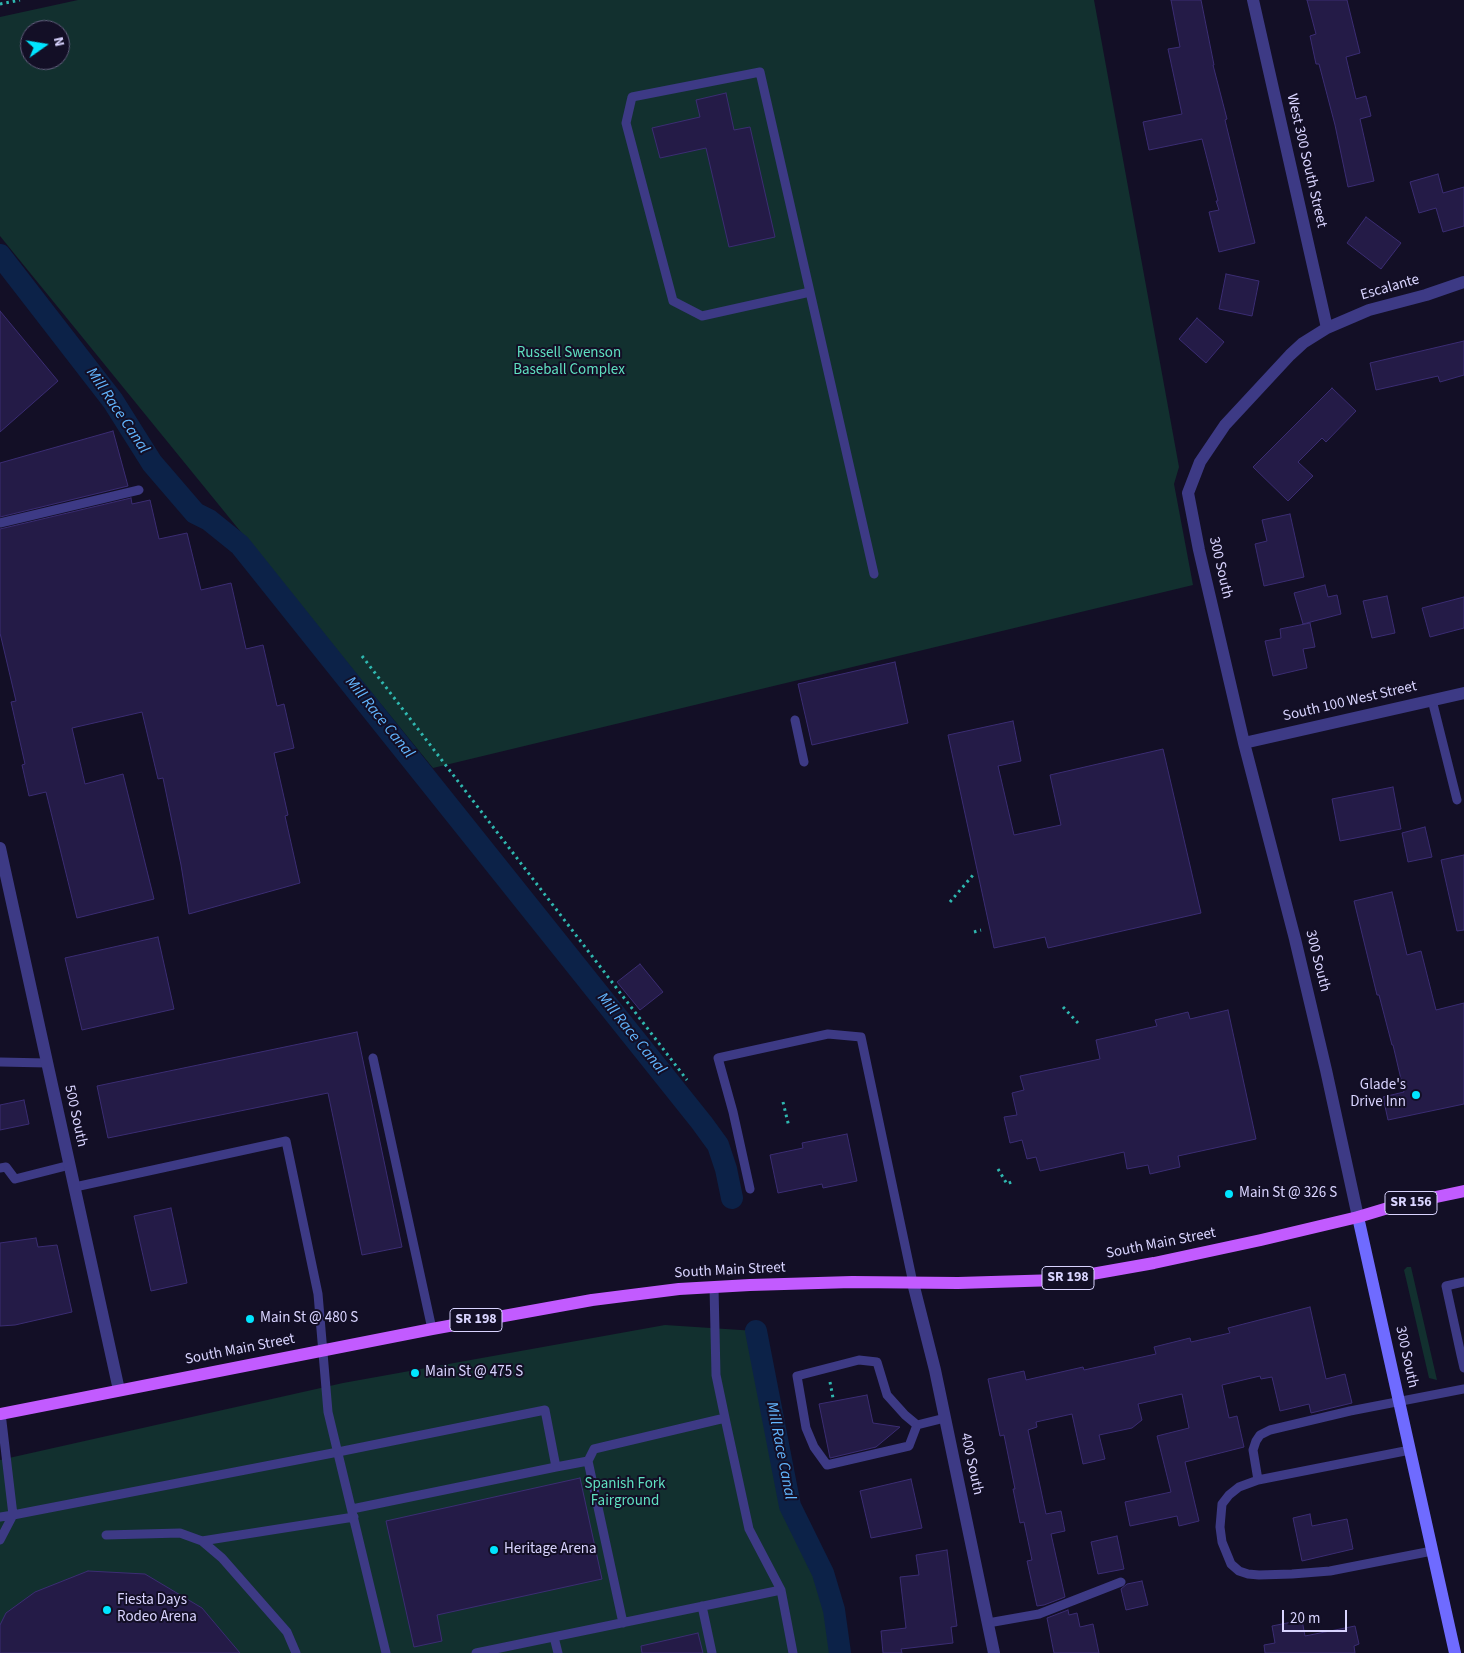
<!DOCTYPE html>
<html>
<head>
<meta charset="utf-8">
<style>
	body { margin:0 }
	#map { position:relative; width:1464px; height:1653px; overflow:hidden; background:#130f26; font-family:"Source Sans 3",sans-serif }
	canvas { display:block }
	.north { position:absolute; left:20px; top:20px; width:50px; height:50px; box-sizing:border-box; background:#130f26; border:1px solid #625e7d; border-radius:50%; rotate:77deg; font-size:14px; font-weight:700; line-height:20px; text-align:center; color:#d9d4ff }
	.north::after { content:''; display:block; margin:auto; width:18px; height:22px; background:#00e5ff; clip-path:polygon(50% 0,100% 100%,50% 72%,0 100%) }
	.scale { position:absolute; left:1282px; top:1610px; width:65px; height:22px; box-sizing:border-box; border:2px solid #d9d4ff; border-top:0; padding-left:6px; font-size:15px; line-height:18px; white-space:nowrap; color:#d9d4ff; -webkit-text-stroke:4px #130f26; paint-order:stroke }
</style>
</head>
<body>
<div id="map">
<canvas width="1464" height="1653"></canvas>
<div class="north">N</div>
<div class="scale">20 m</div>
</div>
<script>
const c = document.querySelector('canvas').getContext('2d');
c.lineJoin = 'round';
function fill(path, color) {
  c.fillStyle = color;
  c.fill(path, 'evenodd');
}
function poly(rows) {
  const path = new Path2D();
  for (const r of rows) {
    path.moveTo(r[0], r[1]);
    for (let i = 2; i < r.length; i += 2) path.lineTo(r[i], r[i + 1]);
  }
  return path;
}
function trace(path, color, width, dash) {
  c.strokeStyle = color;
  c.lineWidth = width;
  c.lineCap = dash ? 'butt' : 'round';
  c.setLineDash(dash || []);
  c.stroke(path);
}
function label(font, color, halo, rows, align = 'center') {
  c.font = font + ' "Source Sans 3",sans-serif';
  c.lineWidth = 4;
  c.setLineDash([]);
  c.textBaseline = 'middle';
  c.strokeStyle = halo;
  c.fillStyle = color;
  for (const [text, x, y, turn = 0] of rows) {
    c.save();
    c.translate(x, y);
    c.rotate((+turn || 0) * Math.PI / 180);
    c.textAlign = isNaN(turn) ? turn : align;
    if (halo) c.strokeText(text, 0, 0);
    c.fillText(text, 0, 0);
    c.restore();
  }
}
fill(poly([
	[78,0,1094,0,1179,467,1174,484,1193,585,433,768,0,236,0,17],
	[30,30,60,30,60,60,30,60],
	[1407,1267,1411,1267,1437,1380,1429,1378,1404,1270],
	[665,1325,756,1331,790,1506,823,1573,834,1610,840,1653,0,1653,0,1460,343,1383]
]), '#12302f');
trace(poly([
	[0,255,113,401,152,463,195,513,209,520,240,545,702,1123,718,1145,726,1169,732,1198],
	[756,1331,790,1506,823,1573,834,1610,840,1653]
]), '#0c2248', 22);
const building = poly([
	[1171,0,1201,0,1214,65,1213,65,1227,119,1225,120,1255,243,1219,252,1209,212,1219,210,1216,201,1218,201,1202,139,1149,150,1143,122,1182,114,1168,49,1180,47,1171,0],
	[1307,0,1347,0,1360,53,1346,57,1356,99,1366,96,1371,116,1360,119,1374,181,1348,187,1335,125,1319,64,1316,64,1310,36,1316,34,1307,0],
	[726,93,734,130,750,127,775,237,729,247,706,148,660,158,652,128,700,117,696,100,726,93],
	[1438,174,1443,193,1464,187,1464,226,1443,232,1436,208,1419,213,1410,182,1438,174],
	[1366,217,1401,243,1381,269,1347,243,1366,217],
	[1226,274,1259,281,1252,316,1219,309,1226,274],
	[0,311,58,381,0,432,0,311],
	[1197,318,1224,342,1206,363,1179,339,1197,318],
	[1464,341,1464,375,1440,382,1438,376,1376,390,1370,363,1464,341],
	[1332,388,1356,411,1326,442,1322,438,1298,462,1313,476,1288,501,1253,467,1332,388],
	[113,431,128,486,0,517,0,463,113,431],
	[131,498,132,504,150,500,159,539,187,533,201,590,231,583,246,649,263,645,277,706,284,704,294,748,274,753,288,815,285,816,300,883,189,914,181,865,163,778,158,779,142,712,72,728,85,784,123,774,154,899,77,918,46,792,29,796,22,765,25,764,11,702,16,701,0,633,0,529,131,498],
	[1290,514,1304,577,1264,586,1255,544,1267,541,1262,520,1290,514],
	[1325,585,1328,597,1337,595,1341,614,1303,624,1294,593,1325,585],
	[1387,596,1395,633,1372,638,1363,601,1387,596],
	[1464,597,1464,628,1430,637,1422,608,1464,597],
	[1310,623,1315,647,1303,649,1307,668,1273,676,1265,641,1281,638,1280,629,1310,623],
	[895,662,908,723,812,745,798,684,895,662],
	[1013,721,1021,761,998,766,1014,835,1061,825,1050,775,1163,749,1201,913,1048,948,1045,937,994,948,948,735,1013,721],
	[1393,787,1401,829,1340,841,1332,799,1393,787],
	[1425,827,1432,857,1408,862,1402,833,1425,827],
	[1464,855,1464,930,1457,931,1441,860,1464,855],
	[1392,892,1407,955,1421,951,1436,1010,1464,1003,1464,1104,1388,1120,1383,1097,1404,1092,1393,1045,1392,1045,1379,995,1377,995,1354,901,1392,892],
	[158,937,174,1009,82,1030,65,958,158,937],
	[640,964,663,992,640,1010,617,982,640,964],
	[1228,1010,1256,1139,1178,1156,1180,1167,1150,1174,1148,1165,1127,1169,1124,1152,1040,1171,1036,1157,1027,1159,1022,1140,1010,1143,1004,1117,1017,1115,1012,1093,1024,1090,1020,1076,1100,1059,1096,1040,1157,1026,1155,1020,1188,1012,1190,1019,1228,1010],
	[357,1032,402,1247,362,1255,328,1093,108,1138,97,1086,357,1032],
	[24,1100,29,1124,0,1130,0,1105,24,1100],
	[847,1134,857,1181,823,1188,822,1184,778,1193,770,1155,803,1148,802,1143,847,1134],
	[171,1208,187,1283,151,1291,134,1216,171,1208],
	[36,1238,38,1247,57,1245,72,1312,15,1325,0,1326,0,1243,36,1238],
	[1310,1307,1326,1379,1345,1374,1352,1403,1311,1413,1309,1404,1280,1411,1272,1377,1261,1379,1260,1376,1222,1385,1229,1418,1237,1416,1244,1447,1185,1462,1199,1521,1179,1526,1177,1516,1130,1526,1125,1502,1171,1492,1157,1436,1189,1428,1182,1394,1138,1404,1142,1420,1132,1428,1099,1435,1105,1459,1083,1464,1072,1414,1036,1422,1037,1427,1028,1430,1046,1514,1061,1511,1065,1531,1051,1534,1065,1597,1044,1605,1037,1606,1027,1561,1032,1560,1024,1522,1020,1523,1013,1489,1015,1489,1004,1435,1000,1436,988,1379,1024,1371,1026,1380,1083,1367,1084,1370,1156,1354,1154,1347,1190,1338,1191,1342,1230,1333,1228,1328,1310,1307],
	[867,1395,873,1423,900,1427,876,1447,830,1458,819,1404,867,1395],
	[580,1478,602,1579,437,1615,442,1641,414,1647,386,1521,580,1478],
	[911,1479,922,1528,871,1538,860,1491,911,1479],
	[1310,1514,1312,1526,1347,1519,1353,1549,1302,1561,1293,1518,1310,1514],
	[1117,1536,1124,1569,1098,1574,1091,1542,1117,1536],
	[947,1550,957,1626,951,1627,953,1643,901,1649,902,1653,883,1653,881,1631,906,1628,900,1577,919,1575,916,1555,947,1550],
	[88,1571,145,1574,202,1608,240,1653,0,1653,0,1625,6,1613,35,1592,88,1571],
	[1142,1581,1148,1605,1126,1610,1121,1589,1127,1584,1142,1581],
	[1068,1610,1069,1615,1077,1613,1080,1627,1093,1624,1099,1653,1054,1653,1047,1618,1068,1610],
	[1302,1620,1305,1636,1355,1626,1359,1644,1354,1646,1355,1653,1265,1653,1264,1645,1275,1643,1272,1626,1302,1620],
	[698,1633,703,1653,642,1653,641,1646,698,1633]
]);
fill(building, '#241b47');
trace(building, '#3b2d73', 1);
trace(poly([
	[0,4,20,0],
	[362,656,687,1080],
	[950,902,973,875],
	[974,932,981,930],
	[1063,1007,1078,1023],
	[783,1102,789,1127],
	[998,1169,1007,1184,1014,1181],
	[830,1382,833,1398]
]), '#2fb8b0', 3, [2.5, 4]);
trace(poly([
	[810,292,760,72,632,97,626,123,673,301,702,316,810,292,874,574],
	[0,523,139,490],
	[1432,700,1457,800],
	[795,720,804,762],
	[373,1058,432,1329],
	[0,1062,47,1063],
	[0,1168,6,1167,15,1179,70,1165],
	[75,1187,286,1141,318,1294,328,1412,386,1653],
	[750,1189,733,1112,718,1058,828,1034,861,1037,913,1283],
	[714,1287,716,1375,725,1418,749,1529,781,1590,793,1653],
	[1464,1354,1461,1355,1464,1368],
	[1461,1355,1446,1286,1464,1282],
	[1,1413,13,1515,338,1452,545,1410,556,1467,352,1509],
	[917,1425,909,1446,827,1465,814,1447,806,1428,797,1376,859,1360,877,1362,887,1395,905,1415,917,1425,945,1418],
	[1410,1450,1258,1480,1239,1487,1229,1495,1222,1504,1220,1527,1222,1542,1231,1564,1239,1571,1248,1574,1259,1575,1292,1574,1330,1571,1432,1551],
	[588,1461,594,1449,725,1418],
	[556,1467,588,1461,623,1623],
	[1258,1480,1253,1450,1256,1441,1260,1435,1270,1430,1350,1411,1464,1389],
	[0,1517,13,1515],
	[106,1535,180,1533,202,1541],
	[0,1540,13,1515],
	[702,1606,712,1653],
	[988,1623,1039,1614,1121,1582],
	[554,1637,558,1653],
	[296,1653,287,1632,222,1558,202,1541,354,1517],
	[476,1653,781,1590]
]), '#3d3a85', 9);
trace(poly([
	[1253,0,1327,328],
	[1244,743,1464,693],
	[0,848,119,1390],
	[1358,1217,1326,1070,1295,939,1244,743,1199,550,1188,493,1200,462,1225,425,1290,355,1303,343,1327,328,1369,310,1426,295,1464,282],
	[913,1283,935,1370,994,1653]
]), '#3d3a85', 12);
trace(poly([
	[1358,1217,1455,1653]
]), '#6f6bff', 12);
trace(poly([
	[0,1414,432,1329,592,1300,679,1289,750,1285,852,1282,958,1283,1058,1280,1154,1263,1261,1240,1358,1217,1398,1205,1464,1191]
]), '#c25bff', 12);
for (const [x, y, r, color] of [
	[1416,1095,5,"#00e5ff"],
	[1229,1194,5,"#00e5ff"],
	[250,1319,5,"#00e5ff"],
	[415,1373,5,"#00e5ff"],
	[494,1550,5,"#00e5ff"],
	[107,1610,5,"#00e5ff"]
]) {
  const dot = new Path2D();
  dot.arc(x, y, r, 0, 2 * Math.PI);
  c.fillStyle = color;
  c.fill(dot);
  trace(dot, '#130f26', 2);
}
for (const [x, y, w] of [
	[1411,1203,52],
	[1068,1278,52],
	[476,1320,52]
]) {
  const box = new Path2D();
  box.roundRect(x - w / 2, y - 11.5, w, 23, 4);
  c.fillStyle = '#130f26';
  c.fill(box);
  trace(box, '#d9d4ff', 1);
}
label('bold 14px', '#d9d4ff', null, [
	["SR 156",1411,1203],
	["SR 198",1068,1278],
	["SR 198",476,1320]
]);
label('15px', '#d9d4ff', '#130f26', [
	["West 300 South Street",1306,161,77],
	["Escalante",1390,288,-16],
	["300 South",1220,568,77],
	["South 100 West Street",1350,702,-13],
	["300 South",1317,961,76],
	["500 South",75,1116,78],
	["South Main Street",1161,1244,-11],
	["South Main Street",730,1271,-3],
	["South Main Street",240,1350,-11],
	["300 South",1406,1357,78],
	["400 South",971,1464,78]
]);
label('15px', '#5fe0c0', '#130f26', [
	["Russell Swenson",569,354],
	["Baseball Complex",569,371],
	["Spanish Fork",625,1485],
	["Fairground",625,1502]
]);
label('15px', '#d9d4ff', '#130f26', [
	["Glade's",1406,1086,"right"],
	["Drive Inn",1406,1103,"right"],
	["Main St @ 326 S",1239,1194],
	["Main St @ 480 S",260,1319],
	["Main St @ 475 S",425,1373],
	["Heritage Arena",504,1550],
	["Fiesta Days",117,1601],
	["Rodeo Arena",117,1618]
], 'left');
label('italic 16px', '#62b6ff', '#130f26', [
	["Mill Race Canal",117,411,56],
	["Mill Race Canal",379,718,51],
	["Mill Race Canal",631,1034,51],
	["Mill Race Canal",780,1451,79]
]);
</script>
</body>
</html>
